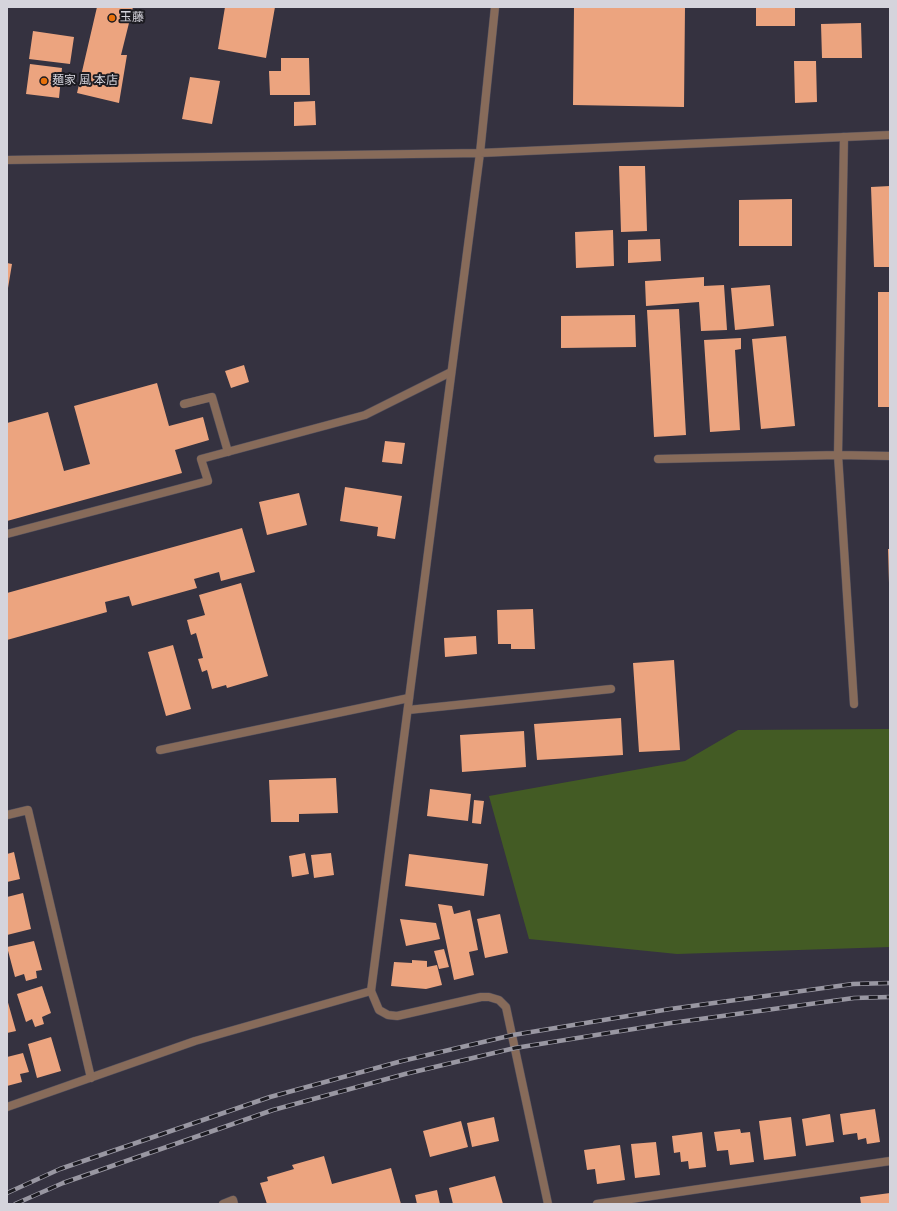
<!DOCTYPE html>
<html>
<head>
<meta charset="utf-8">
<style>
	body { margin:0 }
	#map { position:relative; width:897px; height:1211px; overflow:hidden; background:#353240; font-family:"Times New Roman",serif }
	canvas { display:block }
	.frame { position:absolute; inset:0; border:8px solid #d5d4dc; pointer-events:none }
</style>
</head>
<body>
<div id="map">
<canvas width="897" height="1211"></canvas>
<div class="frame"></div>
</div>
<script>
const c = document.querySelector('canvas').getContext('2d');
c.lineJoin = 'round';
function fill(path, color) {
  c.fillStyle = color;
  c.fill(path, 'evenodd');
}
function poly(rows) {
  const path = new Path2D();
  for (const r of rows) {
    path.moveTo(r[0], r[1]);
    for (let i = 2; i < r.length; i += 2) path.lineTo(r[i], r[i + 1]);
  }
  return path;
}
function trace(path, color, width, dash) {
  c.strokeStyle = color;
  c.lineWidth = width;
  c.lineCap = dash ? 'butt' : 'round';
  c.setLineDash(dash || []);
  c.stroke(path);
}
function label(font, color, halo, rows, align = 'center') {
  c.font = font + ' "Times New Roman","Noto Sans JP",serif';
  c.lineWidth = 4;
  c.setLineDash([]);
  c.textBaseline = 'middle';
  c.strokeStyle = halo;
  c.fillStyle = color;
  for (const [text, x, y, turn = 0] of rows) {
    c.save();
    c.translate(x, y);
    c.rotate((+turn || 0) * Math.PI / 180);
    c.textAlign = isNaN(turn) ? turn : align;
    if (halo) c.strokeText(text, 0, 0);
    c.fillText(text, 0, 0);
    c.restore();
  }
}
fill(poly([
	[890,729,890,947,677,954,529,939,489,796,685,761,738,730]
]), '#435b24');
fill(poly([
	[97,7,133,7,121,55,127,55,119,103,77,93],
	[225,7,275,7,266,58,218,49],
	[574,7,685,7,684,107,573,105],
	[756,7,795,7,795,26,756,26],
	[861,23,862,58,822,58,821,24],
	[33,31,74,37,70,64,29,59],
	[281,58,309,58,310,95,270,95,269,71,281,71],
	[794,61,816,61,817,102,795,103],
	[30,64,62,68,59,98,26,94],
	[190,77,220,81,212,124,182,119],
	[315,101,316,125,294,126,294,102],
	[619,166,645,166,647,231,621,232],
	[890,186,890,267,874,267,871,187],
	[792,199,792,246,739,246,739,200],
	[613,230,614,266,576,268,575,232],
	[660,239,661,261,628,263,628,240],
	[7,263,12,264,8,288,7,288],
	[704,277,704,286,724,285,727,330,701,331,699,302,646,306,645,281],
	[770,285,774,326,735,330,731,288],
	[878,292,890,292,890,407,878,407],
	[679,309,686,435,654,437,647,310],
	[635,315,636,347,561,348,561,316],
	[786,336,795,426,761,429,752,339],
	[741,338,741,349,735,350,740,430,710,432,704,340],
	[244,365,249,382,231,388,225,371],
	[157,383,169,426,203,417,209,440,175,450,182,473,7,521,7,423,48,412,64,471,90,464,74,406],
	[385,441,405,443,402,464,382,462],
	[345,487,402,496,395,539,377,536,378,527,340,521],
	[299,493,307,525,267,535,259,502],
	[242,528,255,572,221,581,219,572,194,579,197,588,132,606,129,596,105,602,107,612,7,640,7,593],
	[888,549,890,549,890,583,889,583],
	[241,583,268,676,227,688,226,685,212,689,207,670,202,672,198,659,203,658,196,633,191,635,187,620,205,615,199,595],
	[533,609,535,649,511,649,511,644,498,644,497,610],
	[476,636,477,654,445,657,444,638],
	[173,645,191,709,166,716,148,652],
	[674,660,680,750,639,752,633,663],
	[621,718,623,755,537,760,534,724],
	[524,731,526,767,462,772,460,735],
	[336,778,338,813,299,814,299,822,271,822,269,780],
	[430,789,471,794,468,821,427,816],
	[474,800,484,801,481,824,472,823],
	[14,852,20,879,7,882,7,854],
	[305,853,309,874,292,877,289,856],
	[331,853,334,875,314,878,311,855],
	[409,854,488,864,484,896,405,886],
	[23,893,31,929,7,935,7,897],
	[438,904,452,906,454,914,470,910,478,950,469,952,474,975,454,980],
	[500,914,508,953,485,958,477,919],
	[400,919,436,923,440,939,406,946],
	[34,941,42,970,36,971,37,978,26,981,24,974,15,977,7,947],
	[444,949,449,967,439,969,434,951],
	[412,960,427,961,427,967,437,965,442,985,426,989,391,986,394,962,412,963],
	[42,986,51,1013,42,1017,44,1024,35,1027,32,1019,26,1022,17,994],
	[7,999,16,1031,7,1033],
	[51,1037,61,1071,37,1078,28,1044],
	[23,1053,29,1072,20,1074,22,1082,7,1086,7,1057],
	[875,1109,880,1142,867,1144,866,1138,858,1140,857,1133,843,1135,840,1114],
	[830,1114,834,1142,806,1146,802,1119],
	[494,1117,499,1141,472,1147,467,1123],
	[791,1117,796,1156,764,1160,759,1121],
	[461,1121,468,1147,430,1157,423,1131],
	[740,1129,741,1133,750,1132,754,1162,730,1165,728,1150,717,1151,714,1132],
	[702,1132,706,1167,689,1169,688,1161,681,1162,680,1152,674,1153,672,1136],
	[656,1142,660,1175,635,1178,631,1144],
	[620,1145,625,1180,597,1184,595,1169,587,1170,584,1150],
	[324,1156,332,1184,391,1168,401,1204,267,1204,260,1183,268,1181,267,1177,294,1169,292,1165],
	[495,1176,503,1204,453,1204,449,1188],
	[437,1190,440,1204,417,1204,415,1195],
	[890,1193,890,1204,861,1204,860,1197]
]), '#eca47f');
const service = poly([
	[184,404,212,397,228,452],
	[7,534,208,481,201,459,365,415,451,372],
	[408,710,611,689],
	[160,750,409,698]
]);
const minor = poly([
	[844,137,838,455,854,704],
	[658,459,838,455,890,456],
	[7,815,28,810,91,1078],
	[7,1107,195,1041,371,991],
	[223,1204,233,1200,234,1204],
	[597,1204,890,1161]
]);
const tertiary = poly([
	[495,7,480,153,371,991,379,1010,388,1015,397,1016,481,997,489,997,499,1000,506,1007,548,1204],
	[7,160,480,153,890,135]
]);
trace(service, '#524f5c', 9);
trace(minor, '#524f5c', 9);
trace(tertiary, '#524f5c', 9);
trace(service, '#876b5a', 8);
trace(minor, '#876b5a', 8);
trace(tertiary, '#876b5a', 8);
const rail = poly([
	[7,1193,60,1169,270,1097,402,1061,513,1035,670,1009,853,984,890,983],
	[15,1204,63,1183,273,1110,405,1074,515,1048,671,1023,854,998,890,997]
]);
trace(rail, '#9997a2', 4.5);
trace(rail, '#1c1b21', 3, [9]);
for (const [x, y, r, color] of [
	[112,18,4,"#e8710a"],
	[44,81,4,"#e8710a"]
]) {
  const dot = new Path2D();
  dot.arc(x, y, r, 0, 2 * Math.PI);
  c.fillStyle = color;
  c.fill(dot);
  trace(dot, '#1c1b21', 1.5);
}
label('12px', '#d5d4dc', '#1c1b21', [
	["玉藤",120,18],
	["麺家 風 本店",52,81]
], 'left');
</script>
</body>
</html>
